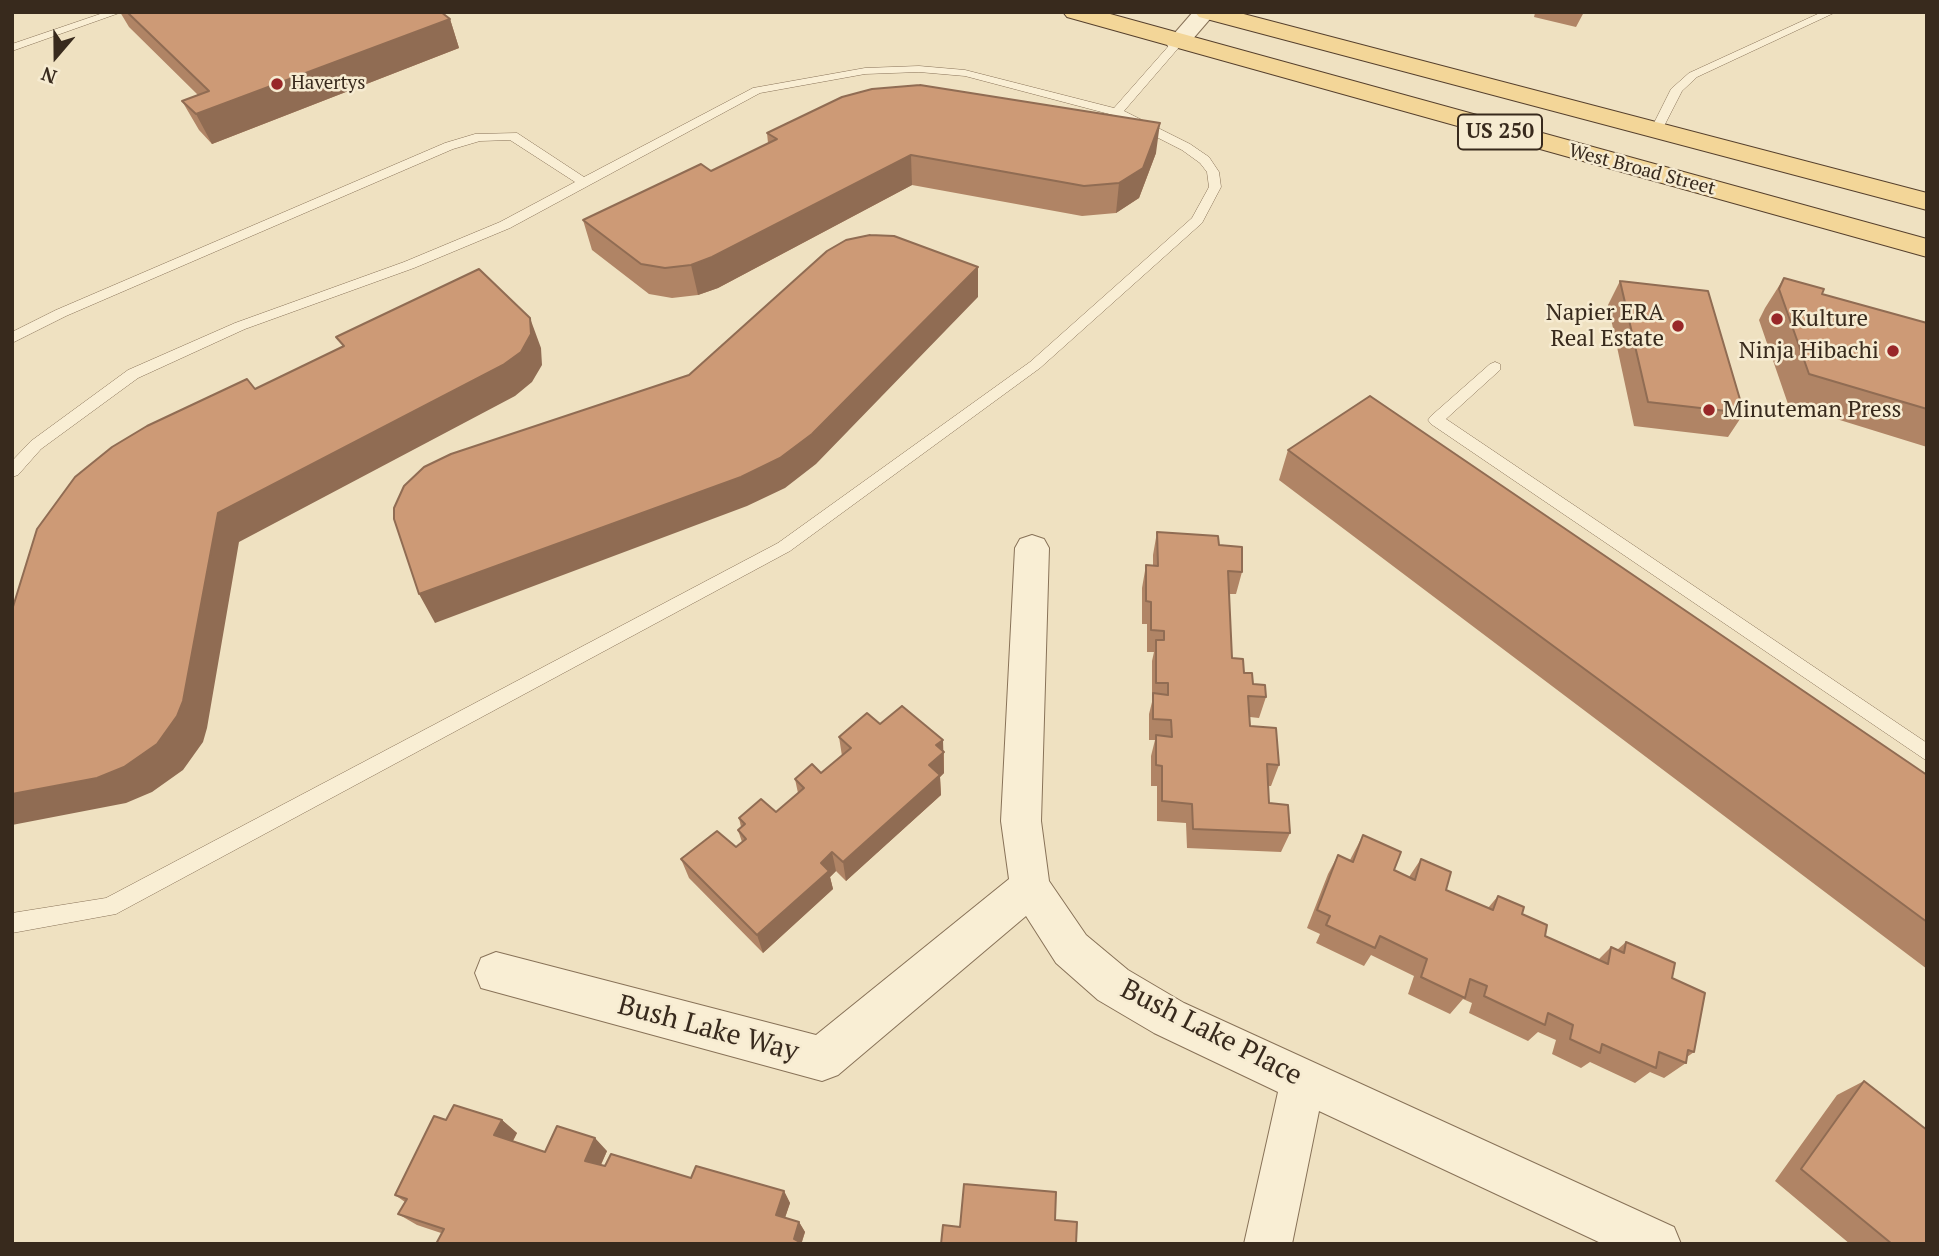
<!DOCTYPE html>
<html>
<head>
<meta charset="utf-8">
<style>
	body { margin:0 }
	#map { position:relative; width:1939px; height:1256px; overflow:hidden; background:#efe1c1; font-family:"PT Serif",serif }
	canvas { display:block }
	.frame { position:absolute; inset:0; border:14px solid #382a1d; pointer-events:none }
	.north { position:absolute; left:21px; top:21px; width:70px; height:70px; -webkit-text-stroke:5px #f6ebd1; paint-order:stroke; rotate:200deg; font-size:19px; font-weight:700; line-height:28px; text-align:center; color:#382a1d }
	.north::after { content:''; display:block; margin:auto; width:24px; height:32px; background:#382a1d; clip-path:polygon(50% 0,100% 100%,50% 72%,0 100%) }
</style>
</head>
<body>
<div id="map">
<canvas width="1939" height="1256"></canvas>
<div class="frame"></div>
<div class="north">N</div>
</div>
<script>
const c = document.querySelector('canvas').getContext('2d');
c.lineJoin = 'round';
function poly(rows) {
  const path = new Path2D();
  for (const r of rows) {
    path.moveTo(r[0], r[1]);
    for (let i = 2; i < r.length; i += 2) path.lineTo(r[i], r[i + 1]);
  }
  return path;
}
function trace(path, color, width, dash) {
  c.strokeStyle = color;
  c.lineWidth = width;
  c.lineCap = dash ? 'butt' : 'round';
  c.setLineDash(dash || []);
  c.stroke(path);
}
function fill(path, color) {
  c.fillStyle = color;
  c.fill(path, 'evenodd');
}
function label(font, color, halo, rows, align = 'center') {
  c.font = font + ' "PT Serif",serif';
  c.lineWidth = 5;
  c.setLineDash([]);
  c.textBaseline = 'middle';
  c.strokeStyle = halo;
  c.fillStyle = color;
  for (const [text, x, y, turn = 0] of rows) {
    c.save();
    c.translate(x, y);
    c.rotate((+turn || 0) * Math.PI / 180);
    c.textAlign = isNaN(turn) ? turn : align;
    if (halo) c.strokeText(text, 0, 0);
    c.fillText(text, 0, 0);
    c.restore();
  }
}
const service = poly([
	[106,12,122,12,12,51,12,44,106,12],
	[1822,12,1836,12,1697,77,1682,91,1660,134,1652,134,1650,131,1671,89,1689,73,1822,12],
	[1177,40,1183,43,1181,45,1124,111,1190,144,1209,157,1219,172,1221,187,1202,223,1040,368,790,551,116,914,12,933,12,913,106,898,778,543,1030,362,1192,218,1209,187,1207,172,1200,163,1182,150,1113,115,965,76,919,72,865,74,760,93,510,228,414,268,245,329,138,378,41,449,18,475,12,477,12,461,31,441,128,370,235,323,404,262,500,222,575,182,510,140,480,141,453,149,66,316,12,343,12,332,56,310,445,143,475,134,517,133,584,177,753,88,865,68,919,66,965,70,1114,108,1173,41,1177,40],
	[1495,362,1500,364,1500,370,1446,419,1927,743,1927,761,1431,424,1428,420,1431,416,1490,364,1495,362]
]);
const minor = poly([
	[1193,12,1216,12,1185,48,1169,48,1166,43,1193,12],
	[1032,535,1044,539,1049,548,1041,821,1049,881,1086,935,1128,970,1184,1003,1674,1227,1681,1244,1603,1244,1319,1111,1292,1244,1244,1244,1278,1092,1154,1033,1098,1000,1056,963,1026,916,838,1075,822,1081,481,988,475,973,481,958,496,952,816,1035,1009,879,1001,821,1015,548,1020,539,1032,535]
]);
const primary = poly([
	[1063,12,1103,12,1927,239,1927,257,1067,17,1063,12],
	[1195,12,1236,12,1927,193,1927,210,1199,17,1195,12]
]);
trace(service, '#887258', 1);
trace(minor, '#887258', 2);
trace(primary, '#56402d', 2);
fill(service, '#f9eed4');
fill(minor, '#f9eed4');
fill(primary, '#f3d698');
fill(poly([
	[120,12,441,12,450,19,459,48,212,144,199,130,182,101,198,95,129,27],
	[1530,12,1584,12,1576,27,1534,17,1535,13],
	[767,133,1156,153,1139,198,1116,213,1082,216,912,185,718,288,698,295,672,298,649,294,592,250,583,220,711,171,768,143],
	[1784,278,1822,294,1927,323,1927,447,1788,404,1759,320,1765,308],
	[1620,281,1744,413,1728,437,1634,426,1608,305],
	[1288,450,1927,775,1927,969,1279,480],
	[1157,532,1219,545,1242,572,1236,594,1229,594,1232,658,1253,684,1266,697,1259,718,1250,717,1250,726,1279,765,1271,786,1268,786,1269,803,1290,833,1281,852,1187,848,1186,823,1157,821,1157,786,1151,786,1151,756,1155,740,1149,740,1149,714,1152,702,1152,661,1154,652,1147,652,1147,624,1142,624,1142,588,1146,565,1153,566,1153,555],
	[880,724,944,752,944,773,940,777,941,795,846,881,836,871,830,877,833,889,763,953,689,878,681,859,736,847,742,842,738,830,741,827,739,818,776,812,798,793,795,779,821,773,842,756,839,737],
	[1363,835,1394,870,1409,877,1421,859,1446,890,1488,908,1498,896,1522,914,1545,936,1599,959,1611,947,1617,950,1626,942,1672,978,1694,1052,1687,1057,1686,1063,1664,1078,1650,1072,1635,1083,1590,1062,1581,1068,1552,1054,1556,1040,1538,1032,1528,1041,1469,1013,1472,1003,1463,999,1450,1014,1408,994,1414,976,1371,955,1364,966,1316,943,1320,934,1307,928,1328,874,1338,855,1350,860],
	[1864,1081,1927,1244,1850,1244,1775,1181,1837,1095],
	[446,1120,502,1120,517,1133,513,1141,545,1152,607,1151,601,1165,605,1166,784,1191,790,1203,785,1218,799,1222,805,1232,802,1242,441,1233,417,1225,398,1214,405,1202,395,1195]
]), '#b08465');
fill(poly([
	[450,19,459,48,212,144,196,114],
	[1160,123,1156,153,1139,198,1116,213,1119,183],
	[911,155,912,185,718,288,698,295,691,265],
	[978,267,978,297,816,464,785,488,747,506,435,623,419,594],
	[530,318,541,348,542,365,532,382,515,396,239,542,207,728,203,742,183,770,152,792,126,803,12,825,12,794,218,513],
	[943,740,944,773,940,777,941,795,846,881,843,862,929,765,936,745],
	[832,852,836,871,830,877,833,889,763,953,757,935,821,863],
	[502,1120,517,1133,509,1148,494,1135],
	[595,1138,607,1151,597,1173,585,1161],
	[784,1191,790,1203,782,1226,776,1215],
	[799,1222,805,1232,801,1244,794,1239]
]), '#906c53');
const building = poly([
	[127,12,441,12,450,19,196,114,182,101,209,91,127,12],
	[920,85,1160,123,1143,168,1119,183,1084,186,911,155,712,257,691,265,665,268,641,264,583,220,701,164,711,171,777,139,767,133,842,97,872,89,920,85],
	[870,235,894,236,978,267,812,434,780,458,741,477,419,594,394,519,394,508,404,486,424,467,451,454,689,375,827,251,846,240,870,235],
	[479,269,530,318,531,334,521,352,503,365,218,513,183,701,177,716,157,744,124,767,97,778,12,794,12,610,37,529,75,477,112,447,147,426,247,379,255,389,344,346,336,337,479,269],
	[1784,278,1824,289,1822,294,1927,323,1927,409,1809,374,1779,289,1784,278],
	[1620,281,1708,291,1744,413,1648,402,1620,281],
	[1370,396,1927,775,1927,922,1288,450,1370,396],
	[1157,532,1218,536,1219,545,1242,547,1242,572,1228,571,1232,658,1243,659,1244,673,1252,673,1253,684,1265,685,1266,697,1248,696,1250,726,1276,728,1279,765,1267,764,1269,803,1288,805,1290,833,1193,829,1192,804,1162,801,1162,766,1156,765,1156,735,1172,737,1171,720,1153,719,1153,693,1168,695,1168,683,1156,683,1156,640,1164,640,1164,631,1151,630,1151,602,1146,601,1146,565,1158,566,1157,532],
	[902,706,943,740,936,745,944,752,929,765,940,775,843,862,832,852,821,863,829,871,757,935,681,859,717,831,736,847,746,839,738,830,745,824,739,818,761,799,776,812,804,788,795,779,812,764,821,773,851,748,839,737,867,713,880,724,902,706],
	[1363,835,1401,852,1394,870,1415,880,1421,859,1451,872,1446,890,1493,910,1498,896,1524,907,1522,914,1547,925,1545,936,1608,964,1611,947,1624,953,1626,942,1675,963,1672,978,1705,993,1694,1052,1688,1050,1686,1063,1659,1052,1656,1068,1602,1044,1600,1053,1570,1039,1573,1025,1548,1013,1545,1025,1484,996,1487,986,1470,979,1465,998,1421,977,1427,959,1380,936,1375,948,1326,925,1330,916,1317,910,1338,855,1353,862,1363,835],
	[1864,1081,1927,1130,1927,1244,1892,1244,1801,1169,1864,1081],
	[454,1105,502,1120,494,1135,545,1152,557,1126,595,1138,585,1161,605,1166,611,1154,691,1178,696,1166,784,1191,776,1215,799,1222,794,1239,803,1244,436,1244,444,1229,398,1214,407,1199,395,1195,434,1116,446,1120,454,1105],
	[964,1184,1056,1192,1055,1220,1077,1222,1076,1244,941,1244,943,1225,960,1227,964,1184]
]);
fill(building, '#cd9a76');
trace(building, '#906c53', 2);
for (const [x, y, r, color] of [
	[277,84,7,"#982728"],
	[1777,319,7,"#982728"],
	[1678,326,7,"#982728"],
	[1893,351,7,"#982728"],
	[1709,410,7,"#982728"]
]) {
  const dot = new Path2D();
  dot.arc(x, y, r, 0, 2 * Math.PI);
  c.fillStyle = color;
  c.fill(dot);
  trace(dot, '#f6ebd1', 2.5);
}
label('19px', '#382a1d', '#f6ebd1', [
	["Havertys",291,84]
], 'left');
label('19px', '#382a1d', '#f6ebd1', [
	["West Broad Street",1642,170,15]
]);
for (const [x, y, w] of [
	[1500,132,84]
]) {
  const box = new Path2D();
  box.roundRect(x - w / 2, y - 17.5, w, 35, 5);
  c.fillStyle = '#f6ebd1';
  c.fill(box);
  trace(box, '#382a1d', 2);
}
label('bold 21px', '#382a1d', null, [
	["US 250",1500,132]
]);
label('23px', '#382a1d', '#f6ebd1', [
	["Napier ERA",1664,313],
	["Real Estate",1664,339],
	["Kulture",1791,319,"left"],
	["Ninja Hibachi",1879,351],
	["Minuteman Press",1723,410,"left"]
], 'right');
label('28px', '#382a1d', '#f6ebd1', [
	["Bush Lake Way",708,1029,15],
	["Bush Lake Place",1211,1033,27]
]);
</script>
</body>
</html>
